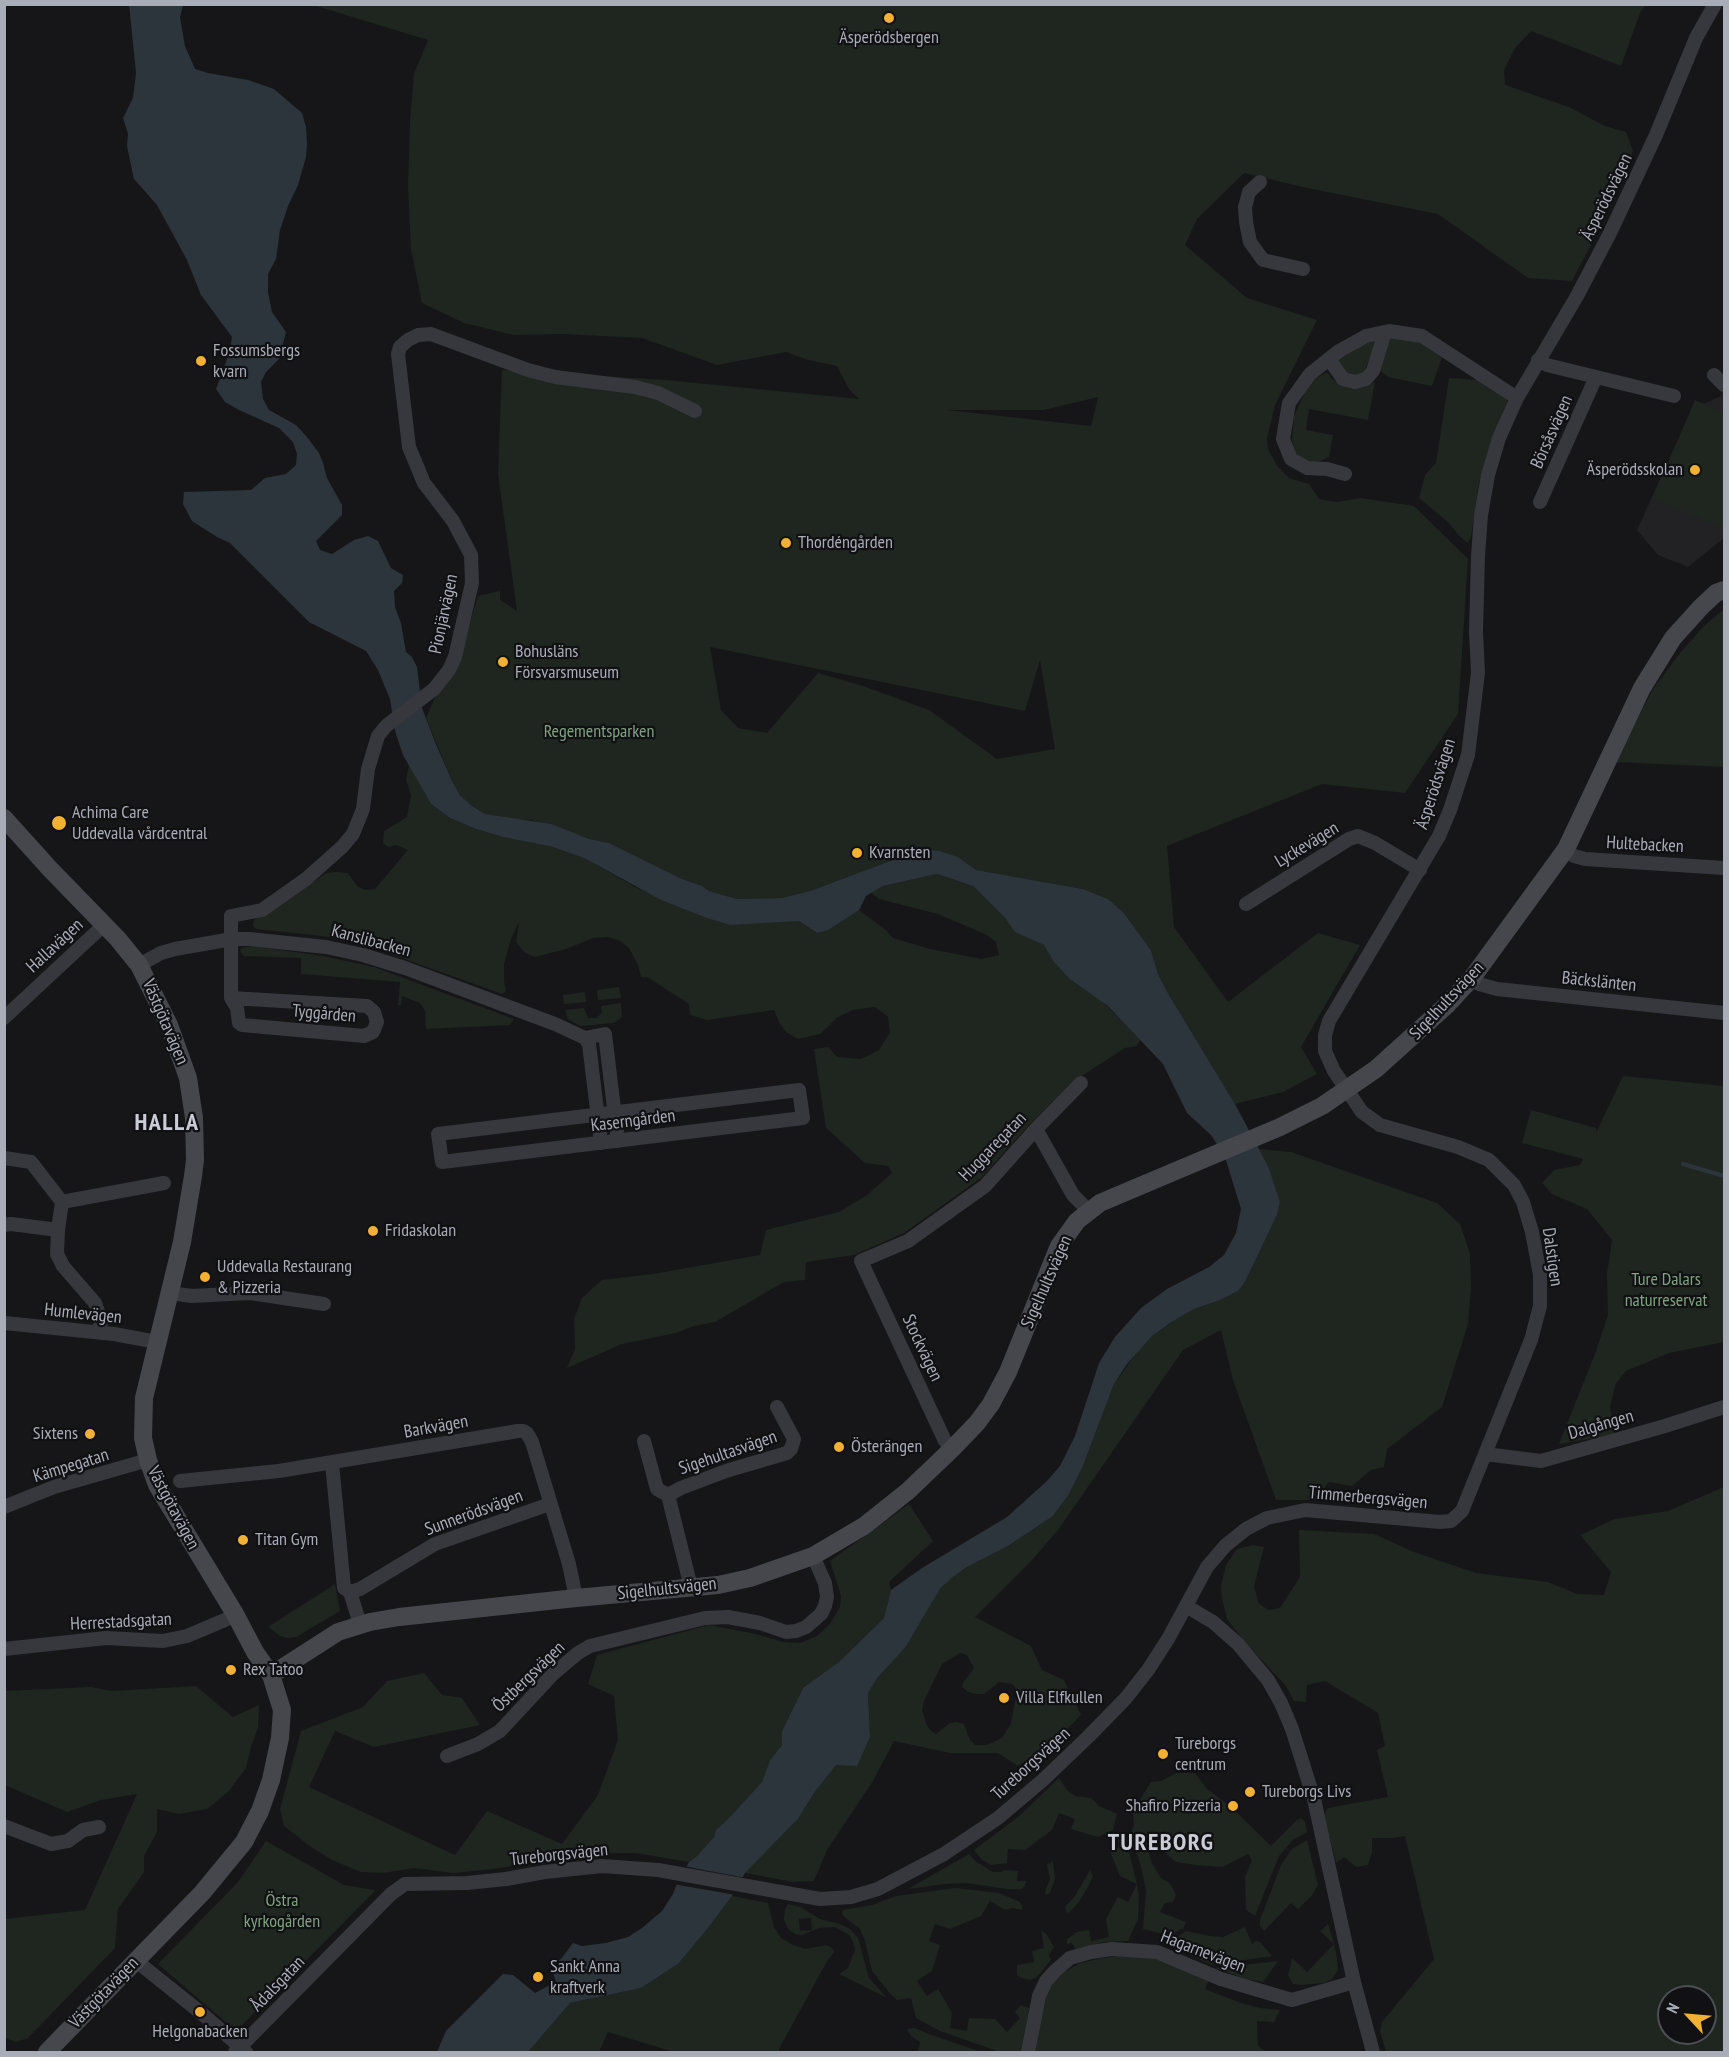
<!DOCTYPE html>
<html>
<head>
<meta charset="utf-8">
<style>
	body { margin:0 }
	#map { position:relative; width:1729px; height:2057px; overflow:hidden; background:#161618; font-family:"PT Sans Narrow",sans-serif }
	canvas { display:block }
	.frame { position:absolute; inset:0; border:6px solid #a8adb8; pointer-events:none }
	.north { position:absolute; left:1657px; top:1985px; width:60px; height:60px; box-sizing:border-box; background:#111113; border:2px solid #4d4f55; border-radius:50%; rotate:296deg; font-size:16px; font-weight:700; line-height:24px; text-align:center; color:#a8adb8 }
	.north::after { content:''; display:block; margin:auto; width:21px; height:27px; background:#f2b134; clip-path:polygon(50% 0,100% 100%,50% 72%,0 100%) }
</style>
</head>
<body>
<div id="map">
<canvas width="1729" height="2057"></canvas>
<div class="frame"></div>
<div class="north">N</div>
</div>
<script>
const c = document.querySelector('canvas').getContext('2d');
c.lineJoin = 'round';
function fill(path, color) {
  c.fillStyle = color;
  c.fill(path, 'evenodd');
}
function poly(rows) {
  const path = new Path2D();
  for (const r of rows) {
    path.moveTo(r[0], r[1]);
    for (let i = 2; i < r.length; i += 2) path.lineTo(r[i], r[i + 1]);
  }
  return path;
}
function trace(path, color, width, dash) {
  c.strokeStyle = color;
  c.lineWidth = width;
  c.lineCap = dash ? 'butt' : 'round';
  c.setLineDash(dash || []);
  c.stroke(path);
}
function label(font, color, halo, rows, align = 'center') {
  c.font = font + ' "PT Sans Narrow",sans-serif';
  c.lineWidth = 4.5;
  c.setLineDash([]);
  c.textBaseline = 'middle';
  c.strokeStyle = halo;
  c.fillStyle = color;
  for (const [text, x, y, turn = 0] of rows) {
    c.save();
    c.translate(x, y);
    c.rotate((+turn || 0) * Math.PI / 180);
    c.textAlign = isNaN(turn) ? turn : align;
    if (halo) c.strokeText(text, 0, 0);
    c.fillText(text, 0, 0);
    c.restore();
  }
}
fill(poly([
	[1724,387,1724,538,1688,567,1658,555,1637,530,1692,409,1721,396]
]), '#222225');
fill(poly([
	[313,5,1645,5,1640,13,1621,66,1531,31,1515,48,1504,70,1505,85,1569,107,1605,126,1626,132,1633,151,1591,245,1572,281,1528,278,1438,214,1307,188,1244,173,1197,219,1185,245,1247,298,1317,320,1275,405,1267,439,1268,449,1278,467,1289,478,1309,484,1319,499,1337,502,1361,498,1414,506,1468,559,1458,714,1405,793,1322,784,1167,846,1174,927,1228,1002,1318,933,1360,945,1301,1047,1317,1074,1283,1092,1235,1104,1169,995,1158,974,1151,950,1123,912,1108,899,1083,889,976,870,958,857,940,851,922,849,810,891,782,898,737,899,709,891,702,886,680,878,609,843,589,839,532,820,510,819,485,814,472,806,460,795,452,781,426,718,438,690,461,653,478,596,500,591,500,600,517,611,498,474,502,370,666,380,859,399,849,389,837,366,808,360,786,352,717,365,642,338,563,334,514,335,464,323,422,303,411,249,408,186,410,121,414,74,428,40],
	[1098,397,1091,426,947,410,1044,410],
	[710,647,1025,711,1040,660,1055,749,997,759,929,710,863,686,818,673,767,733,738,728,721,710],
	[1389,336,1422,340,1443,354,1432,386,1388,377,1379,370],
	[1379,338,1363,374,1352,377,1342,371,1338,362,1342,354,1366,339],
	[1327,372,1333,380,1345,385,1368,385,1375,382,1368,420,1309,409,1306,430,1333,435,1329,457,1320,461,1310,463,1301,460,1296,453,1292,440,1294,416,1307,388,1313,380],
	[1449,378,1481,380,1504,394,1507,402,1487,455,1479,482,1471,537,1468,543,1459,536,1449,523,1419,498,1425,475,1436,463],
	[1695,400,1724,413,1724,529,1653,498],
	[1724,609,1724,767,1615,762,1653,689,1680,653,1704,626],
	[409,765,431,804,450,818,476,829,503,837,553,847,586,859,635,887,704,917,799,921,817,933,859,910,887,931,893,938,930,949,982,959,999,955,996,942,987,935,938,914,879,899,871,893,883,886,937,874,973,886,1006,919,1044,945,1141,1039,1137,1046,1125,1048,1071,1083,1030,1124,981,1178,904,1233,854,1255,806,1262,805,1280,784,1282,715,1322,694,1326,676,1333,622,1344,567,1368,575,1349,574,1319,582,1298,602,1280,653,1274,760,1255,766,1230,839,1212,867,1195,892,1173,888,1166,865,1163,826,1128,814,1049,828,1047,837,1057,861,1059,879,1050,890,1032,888,1017,875,1007,853,1010,838,1017,820,1034,798,1039,786,1032,779,1022,774,1010,707,1020,690,1015,689,1004,647,977,641,977,638,965,629,948,620,941,608,937,593,938,566,949,535,957,524,952,516,942,519,922,511,939,504,964,504,981,506,991,502,994,360,943,322,936,256,929,253,926,254,920,327,873,338,872,348,873,358,887,366,890,375,889,408,850,396,845,388,847,383,843,384,831,407,817,411,795,406,780],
	[253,946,323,956,374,967,514,1019,510,1025,426,1029,425,1011,420,1003,402,996,401,1005,398,1005,400,982,301,974,301,958,244,956,241,953,240,950,242,948],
	[619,987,621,998,598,1000,597,990],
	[585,992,586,1002,564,1004,563,995],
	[621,1003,622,1017,614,1023,580,1026,568,1019,565,1010,584,1008,588,1018,597,1018,602,1012,601,1006],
	[1623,1076,1724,1086,1724,1342,1669,1353,1626,1371,1616,1383,1610,1406,1614,1435,1559,1444,1595,1354,1608,1315,1607,1274,1612,1240,1587,1209,1552,1194,1542,1183,1554,1170,1580,1165,1583,1159,1522,1143,1531,1110,1596,1128,1596,1133],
	[1259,1149,1291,1152,1437,1203,1460,1224,1470,1254,1471,1289,1468,1324,1442,1407,1387,1449,1384,1467,1371,1470,1352,1486,1329,1482,1315,1500,1276,1500,1233,1380,1221,1330,1183,1350,1058,1530,1032,1560,975,1617,1031,1646,1042,1670,1064,1680,1081,1715,1055,1741,1018,1766,998,1753,950,1753,894,1741,873,1781,827,1850,814,1881,793,1882,745,1873,798,1819,814,1793,836,1765,870,1737,868,1693,878,1677,905,1648,943,1584,967,1567,1008,1546,1053,1516,1069,1494,1083,1466,1114,1384,1138,1351,1152,1336,1170,1323,1194,1309,1220,1300,1238,1291,1256,1259,1277,1215,1280,1202,1269,1168],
	[960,1653,967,1655,974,1668,963,1683,962,1687,967,1691,974,1694,984,1694,999,1682,1012,1684,1015,1687,1016,1696,1011,1723,1002,1738,987,1745,975,1745,970,1740,964,1724,956,1722,950,1723,936,1734,930,1730,926,1723,922,1710,924,1701,942,1664],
	[1724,1487,1724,2052,1386,2052,1380,2031,1382,2022,1434,1959,1405,1836,1393,1838,1372,1838,1372,1852,1368,1865,1356,1867,1344,1857,1336,1863,1324,1815,1328,1808,1388,1797,1377,1750,1385,1746,1378,1713,1325,1681,1307,1685,1306,1702,1294,1701,1286,1686,1243,1640,1227,1619,1222,1598,1221,1585,1226,1565,1237,1549,1253,1545,1264,1547,1254,1587,1259,1604,1269,1610,1280,1608,1300,1577,1299,1530,1374,1534,1414,1552,1476,1573,1548,1582,1577,1594,1604,1595,1611,1572,1580,1535,1615,1519,1668,1511],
	[1669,1997,1705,1997,1705,2033,1669,2033],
	[909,1504,933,1541,889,1582,891,1590,884,1618,840,1661,803,1688,782,1731,782,1745,770,1760,762,1782,728,1819,716,1830,714,1837,697,1856,689,1862,636,1853,597,1853,493,1869,453,1873,414,1868,383,1873,361,1872,332,1860,311,1847,284,1826,280,1809,301,1731,363,1707,387,1681,424,1673,442,1695,462,1698,480,1725,374,1747,335,1731,309,1787,455,1855,487,1811,562,1844,598,1795,618,1740,614,1696,588,1684,597,1655,709,1625,756,1634,783,1642,800,1643,817,1636,830,1624,840,1607,841,1596,830,1561],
	[335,1584,340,1611,296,1637,287,1638,280,1636,268,1627],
	[196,1686,233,1717,259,1705,258,1728,251,1747,246,1768,229,1791,207,1809,179,1814,157,1809,157,1832,144,1856,144,1872,118,1909,115,1948,28,2038,16,2042,5,2038,5,1919,85,1910,137,1794,101,1800,67,1812,5,1785,5,1691,91,1687,111,1691],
	[1176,1773,1195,1773,1207,1789,1230,1806,1271,1846,1297,1820,1301,1818,1305,1822,1307,1832,1293,1840,1279,1856,1255,1916,1246,1910,1245,1877,1252,1860,1248,1854,1223,1867,1196,1865,1176,1862,1152,1841,1148,1848,1152,1864,1161,1878,1170,1883,1176,1895,1173,1902,1165,1903,1160,1912,1186,1922,1183,1929,1181,1929,1171,1936,1143,1929,1146,1891,1141,1866,1130,1835,1134,1825,1133,1811,1151,1782,1161,1781],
	[1059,1778,1067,1790,1075,1796,1091,1798,1099,1806,1117,1814,1113,1830,1098,1837,1071,1829,1075,1819,1059,1813,1052,1830,1025,1850,1008,1849,1007,1863,991,1865,981,1859,974,1850,1018,1817],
	[1118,1840,1123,1840,1128,1847,1132,1864,1137,1884,1139,1899,1138,1919,1128,1941,1104,1942,1075,1949,1072,1943,1067,1944,1067,1939,1077,1932,1089,1930,1091,1941,1109,1937,1106,1919,1118,1897,1128,1902,1137,1884,1120,1876,1110,1851,1120,1847],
	[1307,1840,1318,1885,1312,1895,1298,1909,1291,1903,1264,1931,1260,1926,1260,1920,1281,1865,1292,1849],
	[266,1841,344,1885,374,1890,375,1891,236,2031,158,1964,238,1882],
	[969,1854,975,1861,993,1872,1000,1872,1006,1870,1018,1871,1017,1881,1026,1881,1025,1886,1022,1889,1007,1889,966,1883,945,1884,908,1889],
	[1053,1861,1055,1879,1050,1893,1046,1895,1045,1892,1050,1879,1047,1865],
	[1090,1870,1093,1876,1089,1885,1079,1902,1070,1912,1067,1913,1065,1907,1075,1896],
	[955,1888,999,1893,1020,1902,1022,1906,1022,1910,1013,1908,1005,1910,990,1901,981,1916,950,1929,935,1924,929,1941,940,1945,932,1971,917,1981,927,1996,938,1989,952,2013,950,2028,967,2031,969,2018,995,2019,1007,2032,1020,2018,1015,2012,1021,2005,1029,2008,1023,2047,1020,2052,1000,2052,940,2031,916,2018,911,1998,897,2000,888,1991,872,1971,865,1941,860,1929,842,1915,843,1910,872,1905,896,1896],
	[732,1896,768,1903,774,1927,781,1938,793,1945,805,1949,826,1945,832,1948,834,1952,826,1963,779,2049,779,2052,674,2052,608,2032,599,2052,528,2052,570,2003,641,1988,678,1964,708,1928],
	[788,1904,800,1907,820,1919,840,1924,850,1929,858,1938,869,1978,887,1998,839,1974,848,1968,855,1950,853,1942,849,1935,835,1927,819,1928,802,1935,795,1934,789,1930,784,1920,785,1909],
	[811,1918,812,1930,800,1931,799,1919],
	[1328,1924,1334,1944,1337,1958,1338,1970,1332,1979,1323,1983,1302,1985,1293,1984,1288,1975,1292,1958,1307,1972,1334,1944,1320,1931],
	[1245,1927,1252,1944,1256,1941,1260,1942,1272,1956,1212,1965,1174,1948,1177,1937,1186,1931,1210,1936,1223,1937],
	[1041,1930,1047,1935,1054,1947,1049,1955,1051,1960,1036,1978,1030,1980,1021,1978,1017,1975,1017,1965,1034,1962,1032,1951,1044,1948],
	[1129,1955,1159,1958,1209,1980,1205,1989,1241,2003,1260,2008,1280,2010,1274,2022,1257,2021,1258,2046,1266,2052,1035,2052,1042,2001,1056,1977,1080,1963,1103,1958],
	[1278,1961,1263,1982,1245,1979,1216,1968],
	[914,2028,932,2035,981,2052,918,2052,920,2042,911,2036,907,2029]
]), '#1e261f');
fill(poly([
	[129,4,183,5,180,17,185,46,195,69,208,73,248,80,274,89,302,113,306,127,307,144,306,157,298,185,288,206,280,230,276,259,268,274,268,292,272,312,286,332,279,359,266,372,261,382,263,399,269,410,296,425,307,437,319,453,323,463,327,478,342,505,342,515,316,541,320,550,332,554,354,540,368,536,378,541,391,568,403,575,402,583,394,591,395,607,401,623,406,652,412,657,417,667,422,708,435,742,452,781,460,795,472,806,485,814,551,824,589,839,609,843,680,878,702,886,709,891,737,899,782,898,810,891,922,849,940,851,958,857,976,870,1083,889,1108,899,1123,912,1151,950,1158,974,1169,995,1235,1104,1259,1149,1269,1168,1280,1202,1277,1215,1256,1259,1244,1283,1238,1291,1220,1300,1194,1309,1170,1323,1152,1336,1127,1364,1114,1384,1083,1466,1069,1494,1053,1516,1008,1546,967,1567,943,1584,905,1648,878,1677,868,1693,870,1737,857,1766,836,1765,814,1793,798,1819,745,1873,732,1896,708,1928,678,1964,641,1988,570,2003,528,2052,437,2052,446,2031,503,1974,513,1975,535,1993,556,1982,553,1973,558,1969,555,1962,561,1959,573,1943,582,1946,606,1943,628,1937,642,1928,662,1911,673,1894,676,1886,689,1862,697,1856,714,1837,716,1830,728,1819,762,1782,770,1760,782,1745,782,1731,803,1688,840,1661,884,1618,891,1590,922,1568,1007,1517,1047,1481,1060,1466,1075,1436,1099,1363,1115,1337,1141,1308,1167,1289,1209,1267,1224,1255,1236,1233,1241,1209,1225,1157,1211,1135,1187,1113,1163,1064,1108,1006,1070,979,1054,962,1044,945,1015,932,1006,919,973,886,937,874,883,886,866,896,859,910,828,930,817,933,799,921,730,925,704,917,659,899,586,859,553,847,503,837,476,829,450,818,431,804,403,755,395,731,390,699,378,670,366,651,309,622,230,543,217,537,192,521,183,504,184,492,251,490,265,478,286,474,296,465,297,454,293,442,279,428,239,410,225,402,216,389,229,354,232,337,201,295,187,260,157,205,134,179,127,146,128,134,123,118,133,98,136,73],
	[917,1592,919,1596,919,1601,909,1611,905,1611,904,1601,910,1594]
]), '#2c353c');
fill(poly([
	[683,1866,746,1878,736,1895,673,1884]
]), '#161618');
trace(poly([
	[1683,1164,1724,1176]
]), '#2c353c', 4);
trace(poly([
	[891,1636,907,1610,923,1588,941,1573]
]), '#2c353c', 22);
trace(poly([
	[1260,182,1249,192,1245,207,1246,222,1250,242,1263,260,1303,269],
	[1329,359,1343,379,1355,382,1366,379,1373,371,1385,332],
	[1538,360,1547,365,1674,396],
	[1714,375,1724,385],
	[1345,474,1327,469,1307,468,1291,459,1283,439,1289,403,1310,374,1339,351,1366,336,1389,331,1422,336,1517,398],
	[1540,502,1596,377],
	[1566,849,1574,856,1585,859,1724,868],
	[1246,904,1349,839,1358,836,1375,843,1420,870],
	[139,965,161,953,175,949,232,939,249,939,326,947,363,955,405,968,555,1024,585,1038,605,1034,618,1141],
	[1472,978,1479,984,1497,989,1724,1013],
	[231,998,367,1006,374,1012,377,1022,373,1032,364,1036,242,1025,239,1023,237,1008,231,998,231,916,262,910,306,879,342,847,353,834,363,809,368,769,378,736,386,726,434,689,449,670,455,657,472,583,471,555,453,521,424,483,409,447,398,354,400,347,408,340,418,335,431,334,528,370,555,377,635,387,658,393,695,411],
	[4,1018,105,924],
	[585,1038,589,1044,601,1143],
	[799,1090,803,1118,442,1162,438,1134,799,1090],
	[1036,1129,1073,1195,1089,1211],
	[4,1158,31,1162,62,1202,164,1183],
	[4,1225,11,1224,58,1230,62,1202],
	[58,1230,57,1254,63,1266,95,1303,100,1317,101,1333],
	[170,1293,192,1296,250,1293,324,1304],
	[4,1323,114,1334,157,1342],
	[644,1441,657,1489,668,1495],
	[952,1449,945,1441,861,1261,908,1241,985,1186,1036,1129,1081,1083],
	[1485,1454,1541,1461,1665,1426,1724,1407],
	[332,1463,344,1588,350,1592,360,1624],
	[180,1481,279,1471,518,1431,523,1431,527,1433,532,1442,569,1564,576,1598],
	[4,1507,54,1487,148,1460],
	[689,1588,689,1579,668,1495,681,1488,726,1471,787,1453,791,1449,794,1439,777,1407],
	[350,1592,360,1589,435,1544,550,1504],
	[1186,1606,1213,1622,1238,1644,1268,1680,1281,1703,1292,1729,1314,1799,1354,1982,1373,2052],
	[4,1649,106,1638,163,1641,187,1636,225,1620,235,1614],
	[447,1756,478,1744,500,1731,552,1675,578,1653,590,1646,705,1618,728,1617,760,1623,786,1632,796,1631,806,1627,821,1614,825,1606,827,1597,825,1583,813,1556],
	[4,1826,51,1844,68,1841,83,1830,99,1827],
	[135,1960,200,2012,246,2052],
	[235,2052,391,1894,405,1884,467,1883,506,1879,545,1872,602,1866,658,1870,820,1899,851,1897,878,1889,944,1854,998,1818,1043,1780,1089,1736,1126,1698,1148,1670,1168,1639,1207,1567,1225,1546,1246,1529,1267,1518,1305,1510,1440,1522,1451,1521,1462,1511,1531,1340,1540,1306,1540,1275,1532,1232,1523,1202,1514,1185,1489,1160,1458,1147,1380,1125,1362,1112,1334,1071,1325,1051,1325,1035,1329,1021,1439,836,1450,810,1468,755,1478,673,1476,631,1478,556,1481,515,1488,475,1499,438,1517,398,1577,296,1610,233,1656,135,1696,38,1715,4],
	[1028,2052,1039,1996,1046,1981,1055,1971,1070,1958,1091,1952,1112,1949,1157,1952,1221,1979,1292,2000,1354,1982]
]), '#37383d', 14);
trace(poly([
	[4,818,50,869,118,939,139,965,169,1025,188,1078,194,1118,195,1160,193,1176,182,1242,144,1398,143,1438,148,1460,157,1485,235,1614,255,1652,271,1675,282,1710,280,1738,271,1780,260,1811,244,1842,202,1893,47,2052],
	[271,1675,338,1632,370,1622,399,1617,576,1598,718,1585,750,1578,813,1556,864,1526,908,1491,952,1449,977,1423,991,1404,1008,1372,1059,1246,1077,1221,1100,1203,1114,1197,1280,1127,1322,1106,1376,1069,1448,1004,1472,978,1566,849,1642,688,1673,638,1701,607,1716,593,1724,590]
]), '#45474d', 18);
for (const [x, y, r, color] of [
	[889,18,6,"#f2b134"],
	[201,361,6,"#f2b134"],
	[1695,470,6,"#f2b134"],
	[786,543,6,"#f2b134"],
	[503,662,6,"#f2b134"],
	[59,823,8,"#f2b134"],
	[857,853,6,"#f2b134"],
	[373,1231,6,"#f2b134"],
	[205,1277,6,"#f2b134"],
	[90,1434,6,"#f2b134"],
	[839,1447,6,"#f2b134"],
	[243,1540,6,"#f2b134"],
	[231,1670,6,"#f2b134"],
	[1004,1698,6,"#f2b134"],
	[1163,1754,6,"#f2b134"],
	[1250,1792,6,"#f2b134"],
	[1233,1806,6,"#f2b134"],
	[538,1977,6,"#f2b134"],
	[200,2012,6,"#f2b134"]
]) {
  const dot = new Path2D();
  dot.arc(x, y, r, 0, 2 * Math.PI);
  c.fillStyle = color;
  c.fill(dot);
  trace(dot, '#111113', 2);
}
label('18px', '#a8adb8', '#111113', [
	["Äsperödsbergen",889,38,"center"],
	["Fossumsbergs",213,351],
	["kvarn",213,372],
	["Äsperödsskolan",1683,470,"right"],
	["Thordéngården",798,543],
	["Bohusläns",515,652],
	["Försvarsmuseum",515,673],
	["Achima Care",72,813],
	["Uddevalla vårdcentral",72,834],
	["Kvarnsten",869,853],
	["Fridaskolan",385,1231],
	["Uddevalla Restaurang",217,1267],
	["& Pizzeria",217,1288],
	["Sixtens",78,1434,"right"],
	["Österängen",851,1447],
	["Titan Gym",255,1540],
	["Rex Tatoo",243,1670],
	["Villa Elfkullen",1016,1698],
	["Tureborgs",1175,1744],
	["centrum",1175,1765],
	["Tureborgs Livs",1262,1792],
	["Shafiro Pizzeria",1221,1806,"right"],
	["Sankt Anna",550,1967],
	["kraftverk",550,1988],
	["Helgonabacken",200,2032,"center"]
], 'left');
label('18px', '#a8adb8', '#111113', [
	["Äsperödsvägen",1607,197,-64],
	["Börsåsvägen",1552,432,-66],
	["Pionjärvägen",444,614,-78],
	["Äsperödsvägen",1436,784,-72],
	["Lyckevägen",1307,845,-31],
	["Hultebacken",1645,845,3],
	["Kanslibacken",371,941,15],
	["Hallavägen",55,946,-43],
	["Bäckslänten",1599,982,6],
	["Sigelhultsvägen",1447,1001,-47],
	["Tyggården",324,1014,5],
	["Västgötavägen",165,1022,67],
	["Kaserngården",633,1121,-7],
	["Huggaregatan",993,1147,-46],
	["Dalstigen",1552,1257,82],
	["Sigelhultsvägen",1047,1282,-66],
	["Humlevägen",83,1314,6],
	["Stockvägen",922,1348,65],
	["Dalgången",1601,1425,-16],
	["Barkvägen",436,1427,-10],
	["Sigehultasvägen",728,1453,-19],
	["Kämpegatan",71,1466,-17],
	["Timmerbergsvägen",1368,1498,5],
	["Västgötavägen",173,1508,62],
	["Sunnerödsvägen",474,1513,-20],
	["Sigelhultsvägen",667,1589,-6],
	["Herrestadsgatan",121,1622,-3],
	["Östbergsvägen",529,1677,-44],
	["Tureborgsvägen",1031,1764,-42],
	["Tureborgsvägen",559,1855,-6],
	["Hagarnevägen",1203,1952,21],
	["Ådalsgatan",278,1984,-46],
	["Västgötavägen",104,1993,-46]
]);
label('18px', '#7fa381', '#111113', [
	["Regementsparken",599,732],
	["Ture Dalars",1666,1280],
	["naturreservat",1666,1301],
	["Östra",282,1901],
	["kyrkogården",282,1922]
]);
c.letterSpacing = '1.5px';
label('bold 24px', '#c9ccd4', '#111113', [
	["HALLA",167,1123],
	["TUREBORG",1161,1843]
]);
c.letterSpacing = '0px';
</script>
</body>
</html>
